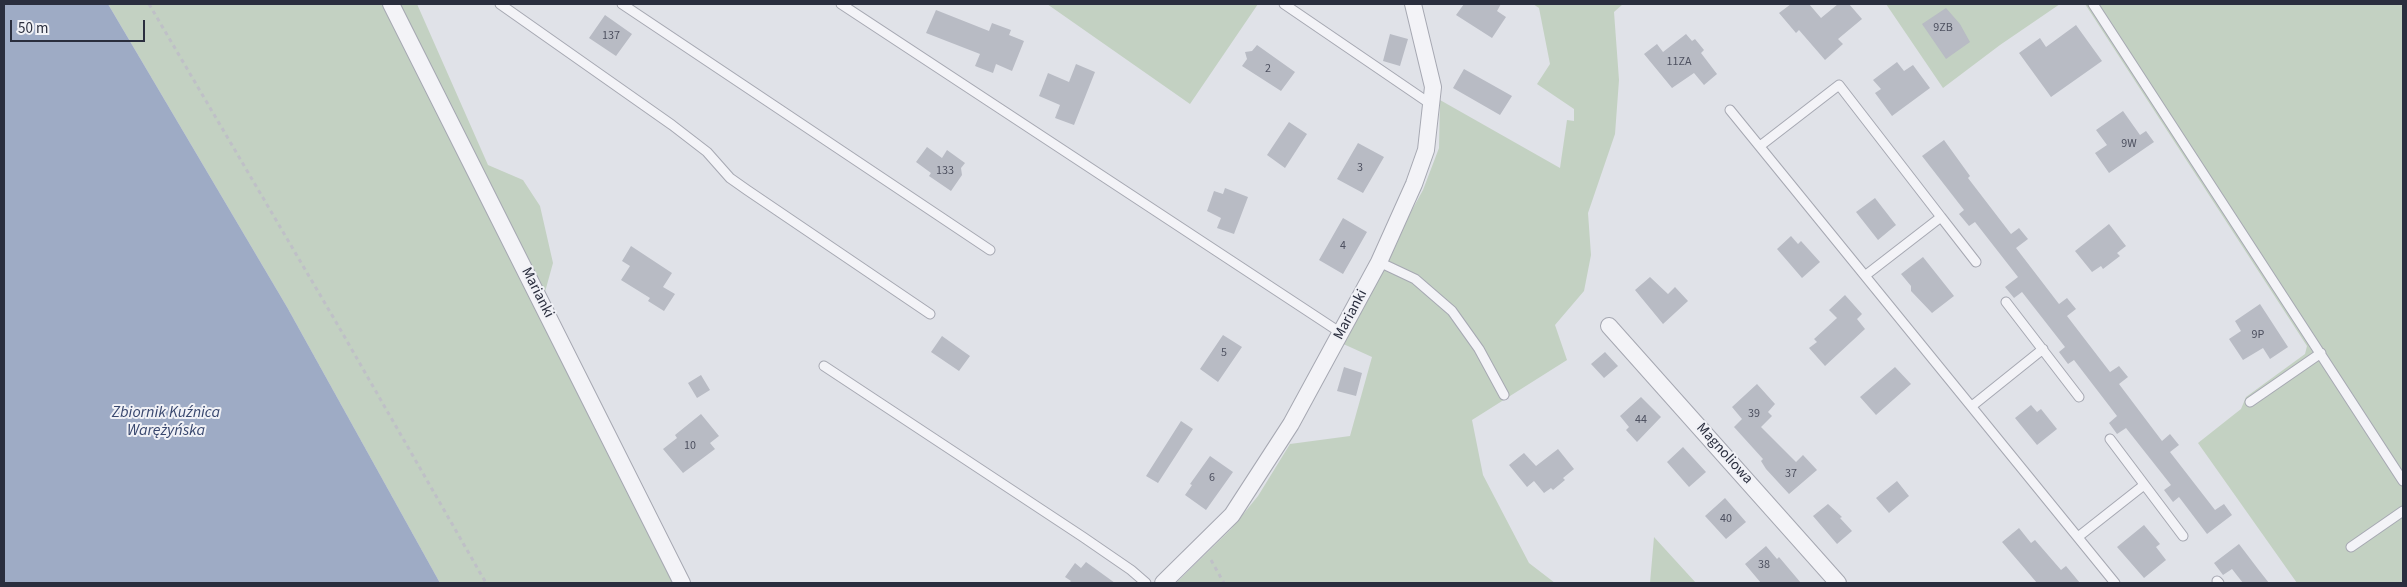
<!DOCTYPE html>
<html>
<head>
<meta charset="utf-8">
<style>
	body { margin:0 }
	#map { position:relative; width:2407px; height:587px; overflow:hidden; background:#e0e2e8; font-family:"Source Sans 3",sans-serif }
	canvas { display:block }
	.frame { position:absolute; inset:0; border:5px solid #2a2e3e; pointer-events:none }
	.scale { position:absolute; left:10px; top:20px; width:135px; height:22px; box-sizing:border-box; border:2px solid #2a2e3e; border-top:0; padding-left:6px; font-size:15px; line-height:18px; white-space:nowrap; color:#2a2e3e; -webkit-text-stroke:4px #f0f1f6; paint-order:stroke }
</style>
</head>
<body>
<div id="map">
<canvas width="2407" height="587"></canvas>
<div class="frame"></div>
<div class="scale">50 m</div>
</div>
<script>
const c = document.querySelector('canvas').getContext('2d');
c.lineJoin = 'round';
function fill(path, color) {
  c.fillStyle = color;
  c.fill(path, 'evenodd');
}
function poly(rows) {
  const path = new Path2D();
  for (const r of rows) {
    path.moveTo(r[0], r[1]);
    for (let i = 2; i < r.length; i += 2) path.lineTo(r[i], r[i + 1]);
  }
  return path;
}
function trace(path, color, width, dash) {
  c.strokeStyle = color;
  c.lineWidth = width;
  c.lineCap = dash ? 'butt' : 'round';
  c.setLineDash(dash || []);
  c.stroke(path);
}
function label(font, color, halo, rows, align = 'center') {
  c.font = font + ' "Source Sans 3",sans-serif';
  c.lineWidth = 4;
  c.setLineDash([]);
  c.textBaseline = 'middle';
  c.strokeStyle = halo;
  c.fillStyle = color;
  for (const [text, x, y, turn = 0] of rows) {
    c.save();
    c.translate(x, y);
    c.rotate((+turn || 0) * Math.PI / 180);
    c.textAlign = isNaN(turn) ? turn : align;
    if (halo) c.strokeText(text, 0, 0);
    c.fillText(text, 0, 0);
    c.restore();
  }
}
fill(poly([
	[108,4,417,4,488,165,523,180,540,206,553,263,540,310,650,500,684,572,670,583,440,583,287,307],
	[1047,4,1258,4,1190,104],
	[1533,4,1623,4,1614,12,1619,80,1615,134,1588,213,1591,255,1584,291,1555,325,1567,360,1472,420,1483,475,1529,563,1555,583,1176,583,1231,529,1258,496,1290,444,1350,436,1372,357,1339,342,1423,190,1439,148,1440,100,1560,168,1567,120,1574,121,1574,109,1537,84,1550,64,1539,8],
	[1886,4,2060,4,2000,45,1943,88],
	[2085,4,2403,4,2403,583,2297,583,2198,443,2241,409,2246,397,2305,354,2307,346],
	[1654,537,1696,583,1650,583]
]), '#c3d1c2');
fill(poly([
	[4,4,108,4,287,307,440,583,4,583]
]), '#9eabc5');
fill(poly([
	[1464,4,1501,4,1497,11,1506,17,1492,38,1456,15],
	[1791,4,1809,4,1821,18,1838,4,1849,4,1862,19,1838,39,1843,44,1825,60,1799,30,1796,33,1779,13],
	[1946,8,1960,24,1970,42,1946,59,1922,24],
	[936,10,989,31,992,23,1011,30,1009,35,1024,41,1012,71,996,64,993,73,975,66,980,54,926,33],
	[605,15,632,34,616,56,589,38],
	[2076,25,2102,61,2051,97,2019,53,2040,38,2046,47],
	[1390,34,1408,39,1400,66,1383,61],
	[1686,34,1692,41,1695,39,1704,50,1701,53,1717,74,1704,85,1694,73,1672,88,1644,54,1657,44,1663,52],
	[1257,45,1295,72,1281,91,1242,66,1247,59,1245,52,1252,51],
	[1897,62,1904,71,1913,65,1930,88,1892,116,1875,93,1881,89,1873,80],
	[1076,64,1095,72,1074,125,1055,118,1060,105,1039,96,1048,73,1069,82],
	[1464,69,1512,96,1500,115,1453,88],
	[2123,111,2140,135,2146,131,2154,142,2109,173,2095,153,2107,145,2096,130],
	[1289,122,1307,134,1285,168,1267,155],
	[1944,140,1970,176,1968,178,2011,234,2019,228,2028,239,2016,248,2059,304,2067,298,2076,309,2067,316,2110,372,2119,366,2128,377,2119,384,2162,441,2170,434,2179,445,2170,452,2215,510,2224,504,2232,515,2207,534,2179,497,2173,502,2164,490,2171,485,2126,428,2117,434,2109,423,2117,416,2074,360,2068,364,2059,352,2065,347,2022,292,2014,298,2005,287,2018,277,1975,222,1969,226,1959,214,1964,210,1922,156],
	[1358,143,1384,157,1363,193,1337,179],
	[927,147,942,158,947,150,965,163,961,168,962,175,951,191,929,176,931,173,916,162],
	[1225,188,1248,197,1234,234,1217,228,1221,218,1207,211,1214,191,1223,194],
	[1875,198,1896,225,1878,240,1856,212],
	[1343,218,1367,232,1343,274,1319,260],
	[2109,224,2126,246,2117,253,2120,256,2103,269,2101,266,2092,272,2075,251],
	[1791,236,1798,244,1801,241,1820,262,1802,278,1777,249],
	[631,246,672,273,663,287,675,294,664,311,648,301,650,298,621,280,630,266,622,261],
	[1923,257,1954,296,1932,313,1911,291,1911,286,1901,274],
	[1650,277,1668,294,1675,287,1688,301,1663,324,1635,290],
	[1845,295,1862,314,1857,319,1865,329,1825,366,1809,348,1817,342,1814,339,1837,318,1829,310],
	[2260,304,2288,347,2270,359,2263,348,2243,360,2229,339,2241,331,2235,321],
	[1223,335,1242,347,1218,382,1200,369],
	[942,336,970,356,959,371,931,352],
	[1605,352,1618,366,1604,378,1591,364],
	[1344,367,1362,373,1356,396,1337,391],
	[1895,367,1911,384,1876,415,1860,397],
	[701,375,710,390,697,398,688,383],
	[1757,384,1775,404,1768,412,1772,416,1761,427,1796,462,1803,455,1817,470,1789,494,1766,469,1761,461,1763,459,1734,427,1742,419,1732,407],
	[1641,397,1661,417,1637,442,1626,430,1629,427,1620,416],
	[2031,405,2037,412,2041,409,2057,429,2037,445,2015,418],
	[701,414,719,436,710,443,715,449,683,473,663,449,677,438,675,435],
	[1181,421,1193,429,1158,483,1146,476],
	[1683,447,1706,472,1689,487,1667,462],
	[1558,449,1574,469,1563,478,1565,480,1553,490,1551,488,1544,493,1534,481,1527,487,1509,465,1524,453,1536,466],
	[1210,456,1233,472,1206,510,1185,495,1192,485,1190,484],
	[1897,481,1909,496,1889,513,1876,498],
	[1725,498,1746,522,1726,539,1705,516],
	[1828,504,1842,517,1840,518,1852,531,1837,544,1813,516],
	[2144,525,2160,544,2156,547,2166,560,2144,578,2117,547],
	[2019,528,2031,543,2035,540,2061,570,2066,566,2080,583,2037,583,2002,542],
	[2239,544,2258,569,2269,583,2243,583,2232,569,2223,575,2214,563],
	[1766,546,1777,559,1779,557,1801,583,1761,583,1745,564],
	[1086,562,1115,583,1069,583,1071,581,1065,577,1075,563,1081,568]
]), '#b8bbc4');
const service = poly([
	[500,4,672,125,707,152,730,178,747,190,930,314],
	[622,4,990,250],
	[841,4,1341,333],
	[1284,4,1432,105],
	[2093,4,2403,481],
	[1730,110,2115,583],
	[1760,146,1839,85,1941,217,1866,275],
	[1941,217,1976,262],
	[1379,262,1415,279,1452,311,1479,349,1504,395],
	[2006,302,2079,397],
	[824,366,1083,537,1131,570,1146,583],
	[2250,402,2321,353],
	[1972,406,2043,349],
	[2110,439,2183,536],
	[2078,537,2144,485],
	[2351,547,2403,511],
	[2217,581,2219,583]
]);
const minor = poly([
	[391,4,682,583],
	[1609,326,1838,583],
	[1163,583,1232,515,1291,424,1379,262,1414,184,1426,150,1433,87,1413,4]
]);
trace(service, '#a6a8b2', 11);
trace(minor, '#a6a8b2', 18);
trace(poly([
	[149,4,336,322,486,583],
	[1211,560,1224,583]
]), '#bfc0c7', 3, [4, 4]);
trace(service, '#f3f3f7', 9);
trace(minor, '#f3f3f7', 16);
label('12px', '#4e5160', null, [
	["9ZB",1943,28],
	["137",611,36],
	["11ZA",1679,62],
	["2",1268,69],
	["9W",2129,144],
	["3",1360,168],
	["133",945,171],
	["4",1343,246],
	["9P",2258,335],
	["5",1224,353],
	["39",1754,414],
	["44",1641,420],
	["10",690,446],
	["37",1791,474],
	["6",1212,478],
	["40",1726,519],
	["38",1764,565]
]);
label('15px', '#2a2e3e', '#f0f1f6', [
	["Marianki",537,293,63],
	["Marianki",1351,315,-62],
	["Magnoliowa",1724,454,48]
]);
label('italic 16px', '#38476e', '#f0f1f6', [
	["Zbiornik Kuźnica",166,413],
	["Warężyńska",166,431]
]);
</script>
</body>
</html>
